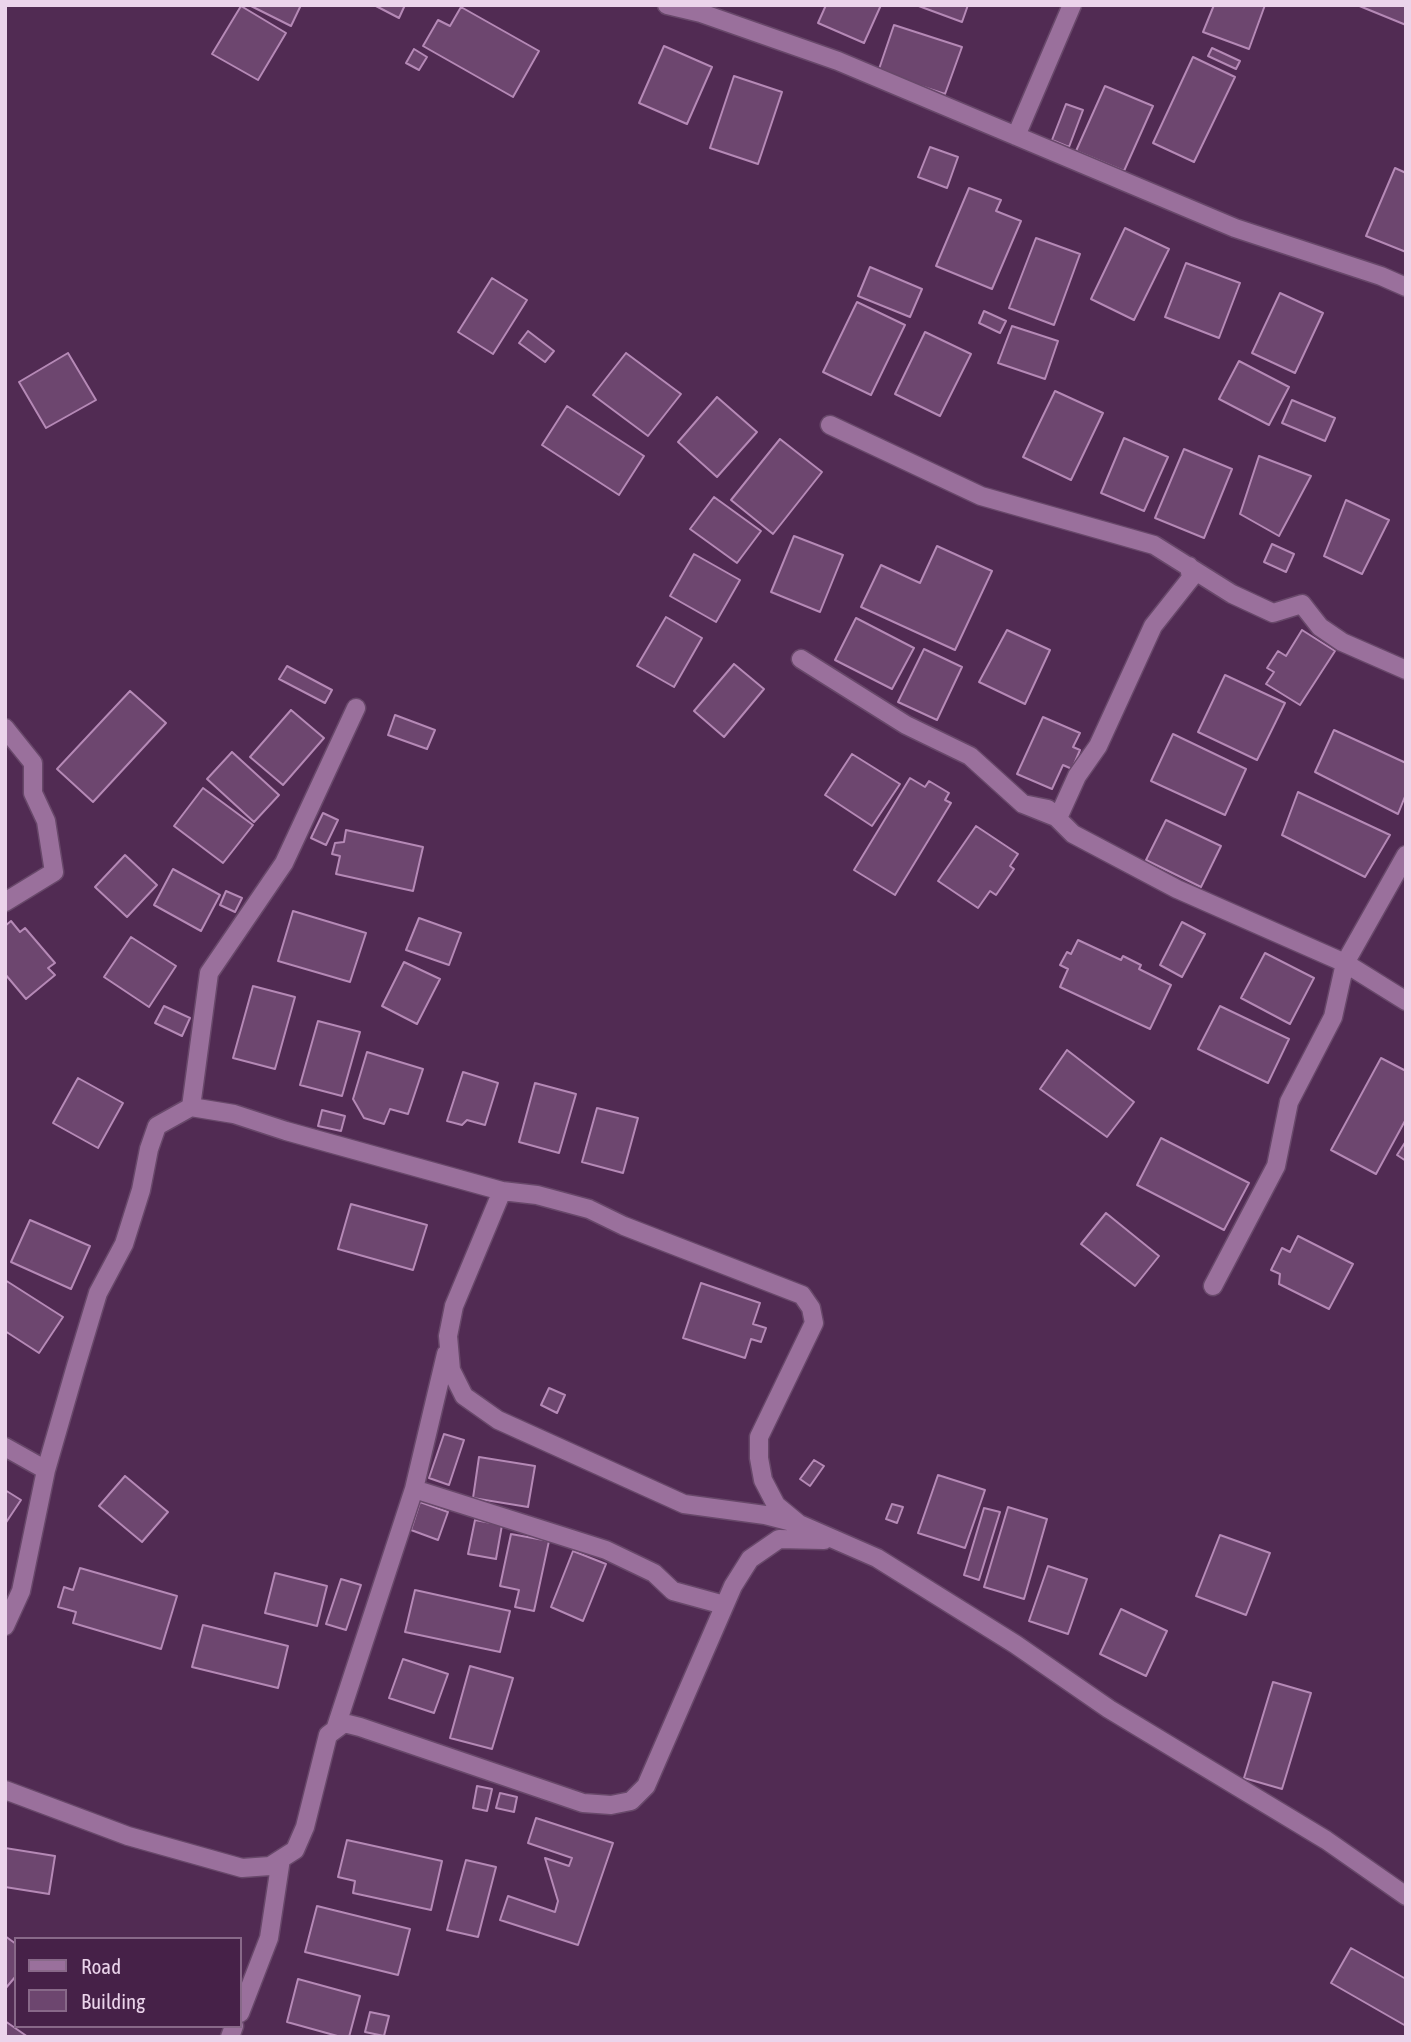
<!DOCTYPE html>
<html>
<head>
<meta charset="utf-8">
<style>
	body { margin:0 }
	#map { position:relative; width:1411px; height:2042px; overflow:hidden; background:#512b53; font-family:"Asap Condensed",sans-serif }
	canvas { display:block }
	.frame { position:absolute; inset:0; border:7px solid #ebd4eb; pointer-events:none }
	.legend { position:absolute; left:14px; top:1937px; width:228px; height:91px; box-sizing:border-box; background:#462148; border:2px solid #886989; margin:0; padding:9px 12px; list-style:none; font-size:21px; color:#ebd4eb }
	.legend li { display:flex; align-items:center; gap:14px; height:35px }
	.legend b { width:35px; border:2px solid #886989 }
</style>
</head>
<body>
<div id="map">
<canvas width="1411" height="2042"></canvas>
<div class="frame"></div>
<ul class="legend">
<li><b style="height:9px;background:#9a709c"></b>Road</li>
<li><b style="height:19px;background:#6d466f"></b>Building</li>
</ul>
</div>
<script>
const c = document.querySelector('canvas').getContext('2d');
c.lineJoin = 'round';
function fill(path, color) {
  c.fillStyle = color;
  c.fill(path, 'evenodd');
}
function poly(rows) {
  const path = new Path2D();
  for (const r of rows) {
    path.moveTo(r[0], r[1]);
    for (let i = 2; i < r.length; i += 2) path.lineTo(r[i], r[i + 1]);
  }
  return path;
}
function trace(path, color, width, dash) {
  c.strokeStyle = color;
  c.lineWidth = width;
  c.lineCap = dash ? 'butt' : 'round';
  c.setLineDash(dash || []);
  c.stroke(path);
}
const building = poly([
	[249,5,301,5,291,26,249,5],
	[374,5,405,5,399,18,374,5],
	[826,5,881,5,864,43,818,23,826,5],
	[916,5,968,5,962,22,916,5],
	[1214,5,1265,5,1249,49,1203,32,1214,5],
	[1357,5,1406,5,1406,25,1357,5],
	[241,6,286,33,258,80,212,54,241,6],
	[461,7,539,51,513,97,423,46,438,20,450,26,461,7],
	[894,25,962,47,945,94,878,72,894,25],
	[664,46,712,67,687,124,639,103,664,46],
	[1212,48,1240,61,1236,69,1208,56,1212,48],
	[414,49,427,57,419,70,406,63,414,49],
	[1193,57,1235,77,1194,162,1153,143,1193,57],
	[734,76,782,92,758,164,710,148,734,76],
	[1105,86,1153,106,1124,171,1076,151,1105,86],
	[1066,104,1083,110,1069,147,1052,140,1066,104],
	[930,147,958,157,947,188,918,177,930,147],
	[1395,168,1406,173,1406,252,1366,236,1395,168],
	[969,188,1001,200,996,211,1021,221,992,289,936,266,969,188],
	[1125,228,1169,249,1134,320,1091,299,1125,228],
	[1036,238,1080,254,1054,325,1009,308,1036,238],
	[1186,263,1240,283,1219,338,1165,317,1186,263],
	[870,267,922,289,910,317,858,296,870,267],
	[492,278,527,300,493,354,458,332,492,278],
	[1280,293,1323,313,1295,373,1252,353,1280,293],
	[857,302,905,325,871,395,823,372,857,302],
	[984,311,1006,321,1000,333,979,323,984,311],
	[1012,326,1058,341,1045,379,998,363,1012,326],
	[528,331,554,351,545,362,519,343,528,331],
	[925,332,971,354,940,416,895,394,925,332],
	[68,353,96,400,46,428,19,382,68,353],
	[626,353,681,394,648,436,593,395,626,353],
	[1239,361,1289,387,1269,425,1219,399,1239,361],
	[1055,391,1103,413,1071,480,1023,457,1055,391],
	[717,397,757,432,717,477,678,442,717,397],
	[1292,400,1335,418,1325,441,1282,423,1292,400],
	[567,406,644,456,619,495,542,445,567,406],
	[1124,438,1168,457,1144,511,1101,493,1124,438],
	[780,439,822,472,773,534,731,500,780,439],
	[1184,449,1232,469,1204,538,1155,518,1184,449],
	[1259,456,1311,476,1279,536,1240,514,1259,456],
	[714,497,761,531,737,563,690,529,714,497],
	[1346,500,1389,520,1362,574,1324,556,1346,500],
	[794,536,843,555,820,612,771,592,794,536],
	[1272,544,1294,554,1286,572,1264,562,1272,544],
	[937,546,992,571,955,650,861,607,881,565,920,583,937,546],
	[694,554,740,580,716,622,670,596,694,554],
	[666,617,702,638,674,687,637,666,666,617],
	[856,618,914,648,892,689,835,660,856,618],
	[1007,630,1050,650,1025,704,979,682,1007,630],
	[1302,630,1335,651,1300,705,1266,684,1274,672,1267,668,1278,651,1286,656,1302,630],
	[924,649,962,667,937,720,898,702,924,649],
	[734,664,764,689,724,737,694,711,734,664],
	[287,666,332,690,325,703,279,679,287,666],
	[1225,675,1285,703,1257,760,1198,732,1225,675],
	[130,691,166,723,93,802,57,769,130,691],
	[291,710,324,738,283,785,250,757,291,710],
	[395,715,435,730,427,749,388,735,395,715],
	[1043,717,1080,733,1073,747,1080,750,1072,769,1063,765,1052,789,1017,774,1043,717],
	[1334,730,1406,763,1406,794,1398,814,1315,772,1334,730],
	[1173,734,1246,769,1225,815,1151,781,1173,734],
	[232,752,279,795,254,822,207,779,232,752],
	[852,754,900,784,872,826,825,795,852,754],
	[910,778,925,787,929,781,949,793,945,800,951,803,895,895,854,870,910,778],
	[203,788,253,825,223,863,174,826,203,788],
	[1298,792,1390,835,1365,877,1282,835,1298,792],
	[323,813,338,820,326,845,311,838,323,813],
	[1166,820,1221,846,1201,887,1146,860,1166,820],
	[976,826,1018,854,1010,866,1014,869,996,895,990,891,978,908,938,881,976,826],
	[346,830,423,847,413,891,336,874,340,856,332,854,335,843,344,842,346,830],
	[125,855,157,885,127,917,95,887,125,855],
	[173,869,220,895,201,931,154,905,173,869],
	[226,891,242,898,235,912,220,905,226,891],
	[293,911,366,933,350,982,278,961,293,911],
	[419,918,461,933,449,965,406,950,419,918],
	[11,921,20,932,25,928,55,963,48,968,55,975,26,999,5,974,5,926,11,921],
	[1182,922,1205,934,1182,977,1160,965,1182,922],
	[131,937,176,966,149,1007,104,977,131,937],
	[1078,940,1121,960,1123,956,1141,965,1139,969,1171,985,1150,1029,1060,987,1068,969,1060,965,1067,952,1071,954,1078,940],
	[1265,953,1314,978,1290,1024,1241,998,1265,953],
	[404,962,440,979,417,1024,382,1006,404,962],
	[253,986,295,997,275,1069,233,1058,253,986],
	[164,1006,190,1018,182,1036,155,1023,164,1006],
	[1220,1006,1289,1039,1268,1083,1198,1049,1220,1006],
	[318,1021,360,1032,342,1096,300,1085,318,1021],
	[1067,1050,1134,1102,1107,1137,1040,1089,1067,1050],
	[367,1052,423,1069,408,1114,390,1109,384,1124,364,1118,353,1099,367,1052],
	[1381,1058,1406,1071,1406,1119,1376,1174,1331,1150,1381,1058],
	[463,1072,498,1083,485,1125,467,1120,462,1125,447,1121,463,1072],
	[78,1078,123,1103,98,1148,53,1123,78,1078],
	[535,1083,576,1094,559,1153,519,1142,535,1083],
	[597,1108,638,1118,623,1173,582,1162,597,1108],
	[322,1110,345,1116,341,1131,318,1126,322,1110],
	[1161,1138,1249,1183,1224,1230,1137,1185,1161,1138],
	[1406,1141,1406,1161,1397,1155,1406,1141],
	[351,1204,427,1225,413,1270,338,1249,351,1204],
	[1106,1213,1159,1256,1135,1286,1081,1244,1106,1213],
	[30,1220,90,1246,71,1289,11,1262,30,1220],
	[1298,1236,1353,1264,1329,1309,1279,1284,1280,1274,1271,1270,1282,1248,1290,1252,1298,1236],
	[5,1280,63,1317,39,1353,5,1331,5,1280],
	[701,1283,760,1303,753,1324,766,1328,761,1342,751,1339,745,1358,683,1338,701,1283],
	[549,1388,565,1395,557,1413,541,1405,549,1388],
	[444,1434,464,1440,449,1485,429,1478,444,1434],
	[479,1457,535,1466,528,1507,473,1498,479,1457],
	[814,1460,824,1466,810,1486,800,1479,814,1460],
	[938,1475,985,1490,965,1548,918,1533,938,1475],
	[125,1476,168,1512,142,1542,99,1506,125,1476],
	[5,1490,21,1500,5,1524,5,1490],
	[420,1502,448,1512,438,1540,411,1530,420,1502],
	[892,1504,903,1507,897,1523,886,1519,892,1504],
	[1008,1507,1047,1519,1024,1599,984,1587,1008,1507],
	[984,1508,1000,1512,979,1580,964,1575,984,1508],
	[475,1520,502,1525,496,1559,468,1554,475,1520],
	[511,1534,549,1541,534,1611,515,1607,519,1590,500,1586,511,1534],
	[1220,1535,1270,1553,1246,1615,1196,1596,1220,1535],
	[573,1551,606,1564,583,1621,551,1607,573,1551],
	[1048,1566,1087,1579,1068,1634,1029,1621,1048,1566],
	[80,1568,177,1596,161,1649,73,1623,76,1612,58,1607,64,1587,73,1590,80,1568],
	[275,1573,327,1586,317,1626,265,1613,275,1573],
	[341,1579,361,1585,346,1630,326,1624,341,1579],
	[415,1590,510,1611,500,1652,405,1632,415,1590],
	[1121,1609,1167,1631,1146,1676,1100,1654,1121,1609],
	[203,1625,288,1646,278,1688,192,1667,203,1625],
	[403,1659,448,1674,434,1713,389,1698,403,1659],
	[470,1666,513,1678,492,1749,450,1738,470,1666],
	[1273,1682,1311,1693,1282,1789,1244,1778,1273,1682],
	[477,1786,492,1789,487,1811,473,1808,477,1786],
	[500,1793,517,1797,514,1812,496,1808,500,1793],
	[536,1818,613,1843,578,1945,500,1920,508,1896,555,1912,558,1901,545,1858,569,1866,572,1858,528,1843,536,1818],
	[347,1840,442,1861,431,1910,353,1893,355,1881,338,1877,347,1840],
	[5,1848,55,1856,49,1894,5,1887,5,1848],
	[466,1860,496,1867,478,1937,447,1930,466,1860],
	[317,1906,410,1929,398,1975,305,1952,317,1906],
	[5,1936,16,1944,16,1976,5,1989,5,1936],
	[1351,1948,1406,1979,1406,2026,1331,1983,1351,1948],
	[298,1979,360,1996,349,2037,341,2037,287,2022,298,1979],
	[370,2012,389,2016,384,2036,365,2032,370,2012],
	[5,2021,28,2037,5,2037,5,2021]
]);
fill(building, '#6d466f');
trace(building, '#b589b6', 2);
const minor = poly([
	[667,5,701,13,838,61,1235,228,1381,276,1406,287],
	[1016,136,1072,5],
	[830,425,981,496,1154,545,1232,594,1273,613,1302,604,1320,627,1342,642,1406,670],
	[801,659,906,725,970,756,1023,804,1058,818,1077,776,1098,746,1153,626,1191,578,1189,566],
	[5,728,33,763,33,793,46,821,54,872,5,902],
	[1023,804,1048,809,1073,834,1177,889,1345,963,1333,1017,1289,1102,1276,1166,1213,1286],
	[1406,855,1345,963,1406,1001],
	[191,1107,209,973,284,863,356,708],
	[502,1191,454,1306,448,1336,451,1370,464,1396,498,1420,684,1504,765,1515,792,1522],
	[5,1447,46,1470],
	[414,1489,606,1550,654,1573,673,1591,724,1605],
	[5,1626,21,1591,46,1470,76,1366,98,1293,124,1244,141,1190,149,1149,157,1126,191,1107,234,1114,286,1131,502,1191,537,1195,589,1209,624,1226,802,1295,811,1308,814,1323,759,1437,759,1458,763,1480,776,1505,799,1524,877,1558,1015,1644,1109,1709,1326,1840,1406,1896],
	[335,1730,414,1489,446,1354],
	[5,1790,128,1836,242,1868,270,1866,295,1850,305,1827,328,1735,344,1723,360,1727,583,1803,611,1805,631,1801,646,1786,733,1586,750,1559,779,1539,824,1540],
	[240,2013,269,1938,281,1859],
	[230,2037,234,2026]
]);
trace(minor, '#68486a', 21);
trace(minor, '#9a709c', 18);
</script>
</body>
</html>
